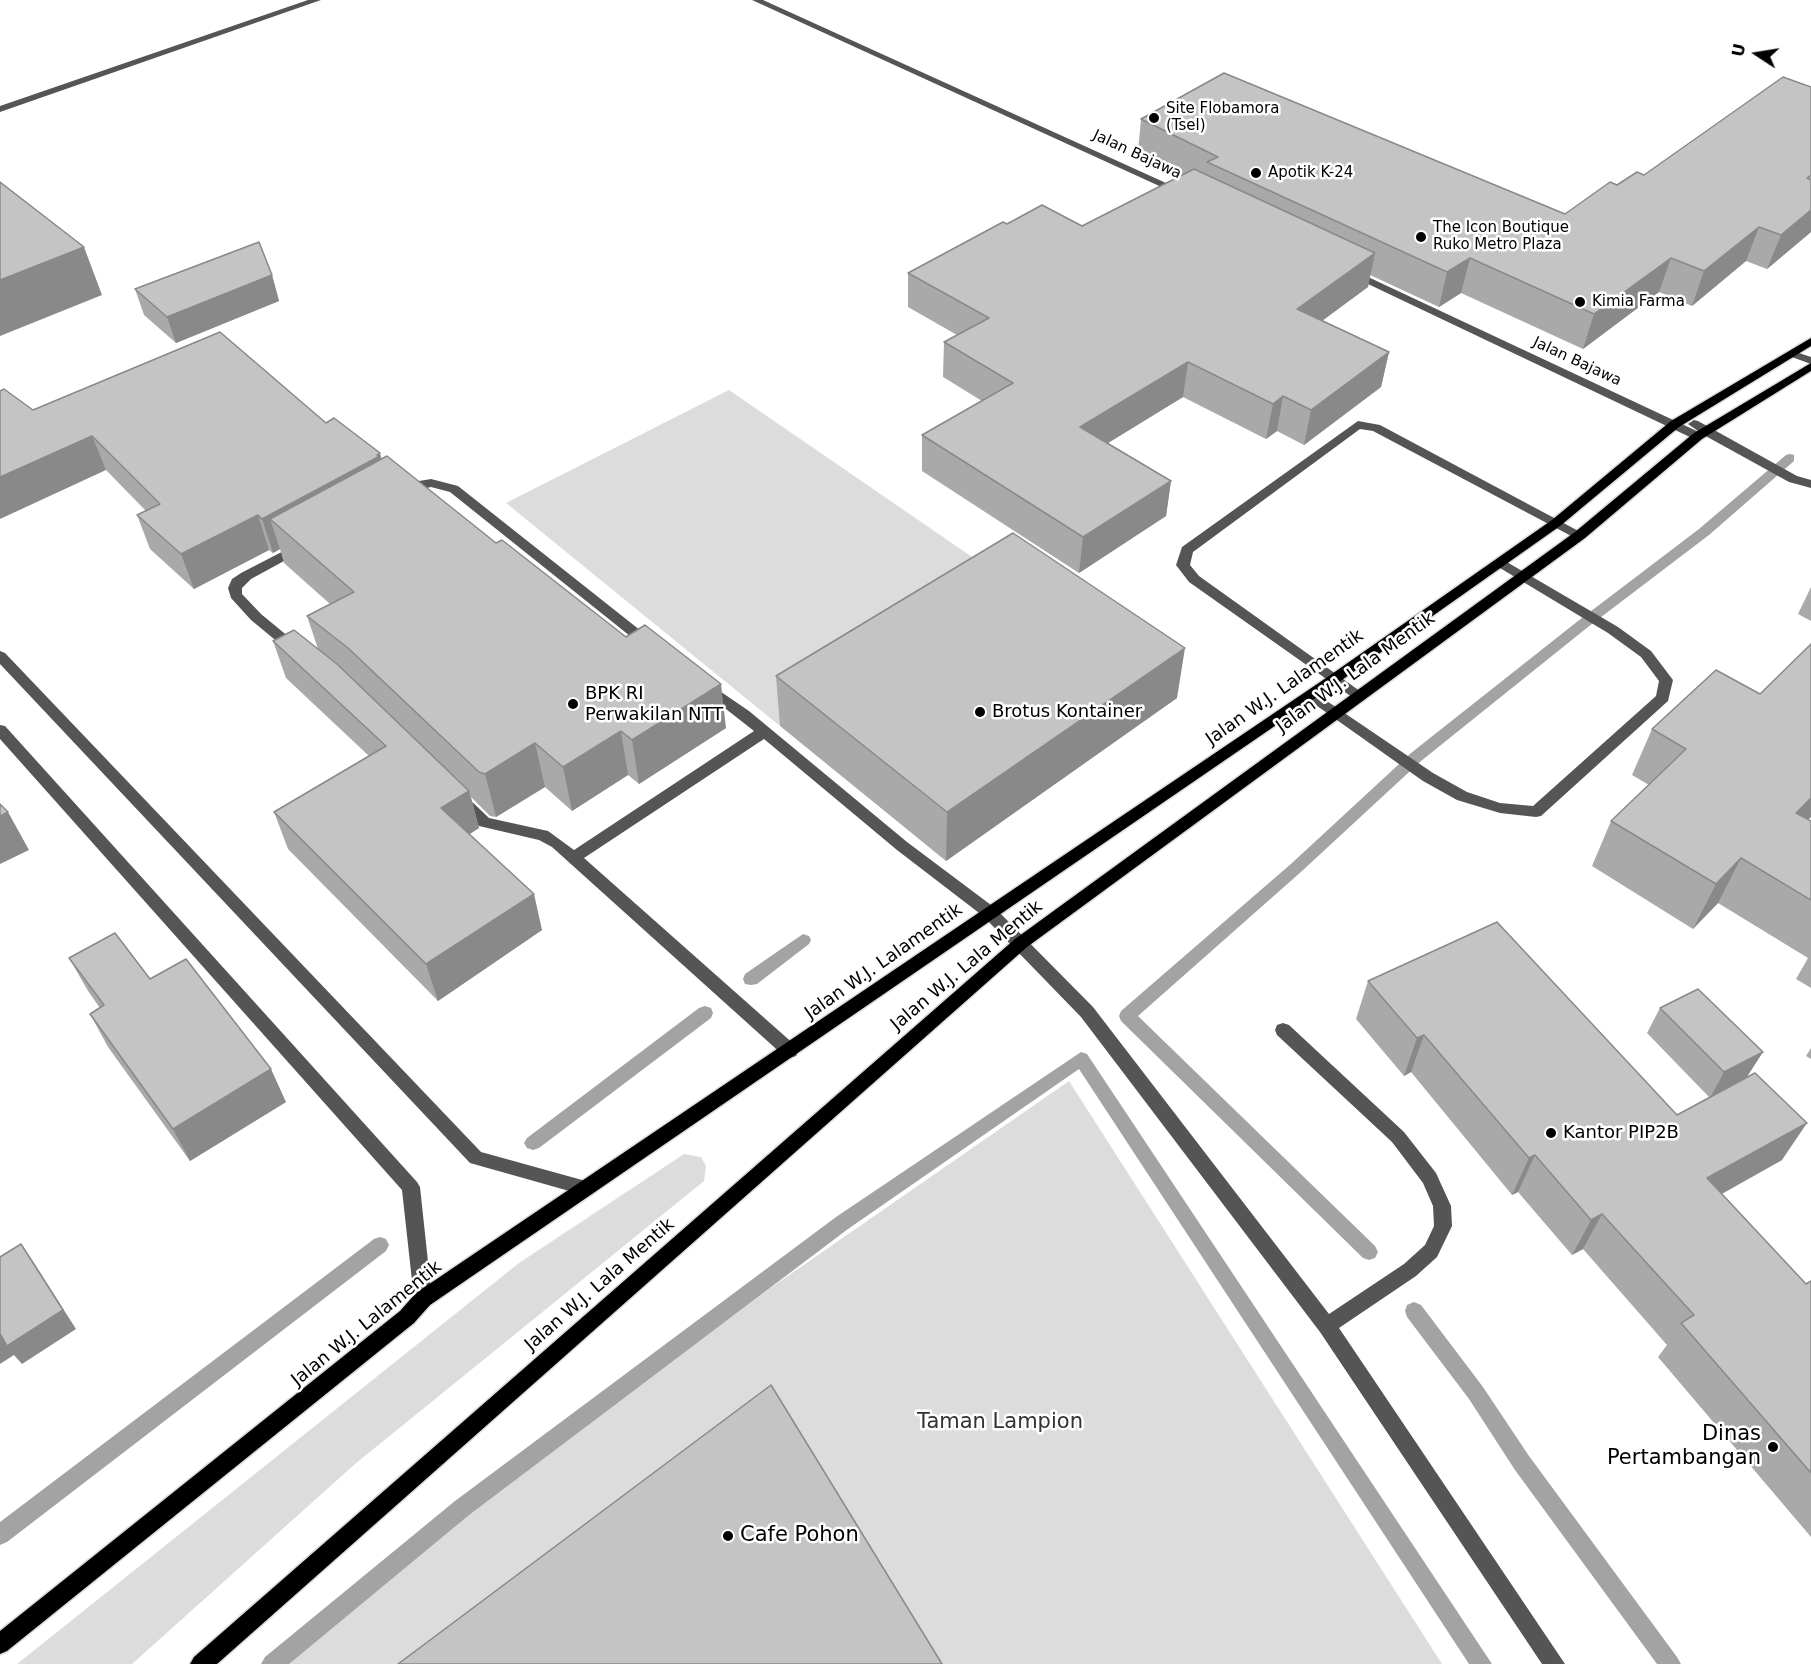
<!DOCTYPE html>
<html>
<head>
<meta charset="utf-8">
<style>
	body { margin:0 }
	#map { position:relative; width:1811px; height:1664px; overflow:hidden; background:#fff; font-family:"DejaVu Sans",sans-serif }
	canvas { display:block }
	.north { position:absolute; left:1727px; top:24px; width:60px; height:60px; -webkit-text-stroke:4px #fff; paint-order:stroke; rotate:282deg; font-size:16px; font-weight:700; line-height:24px; text-align:center; color:#000 }
	.north::after { content:''; display:block; margin:auto; width:21px; height:27px; background:#000; clip-path:polygon(50% 0,100% 100%,50% 72%,0 100%) }
</style>
</head>
<body>
<div id="map">
<canvas width="1811" height="1664"></canvas>
<div class="north">U</div>
</div>
<script>
const ctx = document.querySelector('canvas').getContext('2d');
ctx.lineJoin = 'round';
function fillPath(path, color) { ctx.fillStyle = color; ctx.fill(path, 'evenodd'); }
const toPath = rows => new Path2D(rows.map(r => 'M' + r).join(''));
function strokePath(path, color, width, dash) { ctx.strokeStyle = color; ctx.lineWidth = width; ctx.lineCap = dash ? 'butt' : 'round'; ctx.setLineDash(dash || []); ctx.stroke(path); }
function write(font, color, halo, rows, align = 'center') {
  ctx.font = font + ' "DejaVu Sans",sans-serif'; ctx.lineWidth = 5; ctx.setLineDash([]); ctx.textBaseline = 'middle'; ctx.strokeStyle = halo; ctx.fillStyle = color; for (const [text, x, y, turn = 0] of rows) {
    ctx.save(); ctx.translate(x, y); ctx.rotate((+turn || 0) * Math.PI / 180); ctx.textAlign = isNaN(turn) ? turn : align; if (halo) ctx.strokeText(text, 0, 0); ctx.fillText(text, 0, 0); ctx.restore();
  }
}
const green = toPath([
	[729,390,1010,583,780,726,506,503],
	[1069,1081,1442,1664,283,1664,423,1547,769,1289],
	[684,1154,701,1157,706,1166,704,1181,355,1464,132,1664,17,1664,519,1263]
]);
const stream = toPath([
	[1790,454,1794,455,1794,461,1709,535,1588,627,1421,761,1302,871,1138,1016,1375,1246,1378,1252,1375,1258,1369,1260,1363,1258,1121,1021,1119,1016,1121,1011,1292,863,1411,753,1578,621,1699,529,1786,455,1790,454],
	[803,934,809,936,811,940,809,944,757,984,751,985,745,984,743,979,745,974,803,934],
	[705,1006,711,1008,713,1013,711,1018,539,1148,533,1150,527,1148,524,1143,527,1138,699,1008,705,1006],
	[1081,1052,1087,1054,1492,1664,1469,1664,1079,1069,848,1229,469,1515,289,1664,261,1664,265,1657,455,1501,836,1217,1081,1052],
	[380,1237,386,1239,389,1245,386,1251,7,1542,0,1545,0,1522,374,1239,380,1237],
	[1414,1302,1421,1305,1483,1387,1529,1456,1677,1657,1681,1664,1657,1664,1515,1470,1469,1399,1407,1317,1405,1311,1407,1305,1414,1302]
]);
const minor = toPath([
	[308,0,321,0,0,112,0,106,308,0],
	[752,0,763,0,1188,193,1179,195,752,0],
	[1351,269,1701,433,1688,424,1694,420,1698,421,1797,476,1811,480,1811,488,1789,482,1702,434,1702,439,1694,439,1347,274,1347,270,1351,269],
	[1793,351,1811,357,1811,364,1789,356,1787,354,1793,351],
	[1358,421,1380,425,1586,535,1580,539,1575,538,1373,431,1360,429,1193,552,1190,565,1199,576,1364,694,1366,697,1364,700,1359,702,1189,582,1176,565,1182,547,1358,421],
	[431,479,458,486,655,642,657,645,655,648,645,648,450,492,431,487,403,494,397,490,407,483,431,479],
	[301,542,306,543,307,546,306,549,251,579,242,588,242,594,261,614,301,647,303,650,296,655,291,653,251,620,231,598,228,588,232,579,241,573,301,542],
	[1500,558,1618,627,1651,651,1673,680,1668,701,1541,816,1536,817,1500,813,1457,800,1423,781,1303,696,1310,691,1315,693,1433,773,1467,792,1500,803,1533,806,1656,696,1659,681,1641,657,1608,633,1495,565,1493,562,1500,558],
	[0,651,5,653,481,1152,593,1183,596,1188,593,1193,587,1196,470,1163,0,664,0,651],
	[708,683,749,711,907,842,995,908,1093,1007,1329,1314,1404,1264,1425,1245,1434,1226,1433,1206,1423,1183,1392,1142,1277,1035,1275,1030,1277,1025,1283,1023,1289,1025,1404,1132,1436,1173,1451,1206,1452,1226,1437,1257,1416,1276,1339,1328,1565,1664,1542,1664,1320,1332,1081,1017,983,916,897,850,764,739,584,858,796,1046,798,1051,796,1056,790,1058,784,1056,552,847,539,840,479,826,453,799,455,795,460,794,465,795,489,818,548,831,574,850,754,731,703,691,701,688,703,685,708,683],
	[0,725,5,726,417,1182,420,1187,432,1299,430,1305,423,1307,416,1305,414,1299,402,1190,0,739,0,725]
]);
const major = toPath([
	[1811,338,1811,346,1679,427,1560,526,1339,682,430,1305,414,1323,7,1651,0,1654,0,1631,400,1311,416,1293,1329,676,1552,520,1671,421,1811,338],
	[1811,363,1811,371,1702,439,1585,538,1027,947,217,1664,190,1664,194,1657,1015,939,1575,532,1694,433,1811,363]
]);
const wall = toPath([
	[1811,87,1811,232,1767,269,1746,261,1692,306,1659,292,1583,349,1461,293,1439,307,1370,275,1368,287,1322,320,1389,352,1381,387,1304,445,1277,431,1266,439,1183,397,1108,443,1171,481,1166,516,1079,573,922,471,922,435,982,401,943,377,944,342,957,335,908,307,908,273,1082,226,1182,175,1138,152,1141,119,1565,214,1617,185,1644,175],
	[272,275,279,301,176,343,144,315,135,289],
	[33,410,382,459,726,728,639,784,628,775,572,811,545,787,496,817,490,816,471,797,479,828,470,834,542,930,438,1001,288,849,274,812,369,756,286,678,273,641,318,649,307,616,330,604,284,563,280,549,273,553,269,550,194,589,150,549,137,515,146,511,106,470],
	[1811,587,1811,621,1798,614],
	[776,676,1177,698,946,861,780,726],
	[1760,694,1808,820,1811,821,1811,988,1796,979,1808,958,1718,903,1693,929,1592,866,1611,821,1649,785,1632,775,1652,729],
	[69,958,150,979,286,1102,190,1161,108,1047,90,1014,100,1008,88,991],
	[1368,981,1677,1115,1709,1097,1647,1033,1660,1008,1748,1077,1782,1160,1722,1194,1806,1284,1811,1281,1811,1537,1658,1357,1667,1345,1583,1249,1572,1255,1518,1192,1512,1195,1411,1072,1404,1076,1356,1019],
	[1811,1048,1811,1059,1806,1056]
]);
const shadedWall = toPath([
	[1811,210,1811,232,1767,269,1781,235],
	[1759,227,1746,261,1692,306,1704,271],
	[84,247,102,295,0,336,0,280],
	[1375,253,1368,287,1291,344,1297,309],
	[1470,258,1461,293,1439,307,1447,272],
	[1671,258,1659,292,1583,349,1594,314],
	[272,275,279,301,176,343,167,317],
	[1389,352,1381,387,1304,445,1311,410],
	[1188,362,1183,397,1077,462,1080,427],
	[1283,396,1277,431,1266,439,1273,404],
	[92,436,106,470,0,519,0,477],
	[380,453,389,488,270,519,280,549,273,553,262,519],
	[1171,481,1166,516,1079,573,1083,537],
	[258,515,269,550,194,589,181,554],
	[1185,648,1177,698,946,861,947,812],
	[721,684,726,728,639,784,632,740],
	[621,731,628,775,572,811,563,767],
	[535,743,545,787,496,817,485,774],
	[469,791,479,828,452,845,441,808],
	[1811,798,1811,817,1772,859,1796,813],
	[8,812,29,850,0,864,0,816],
	[1741,858,1718,903,1693,929,1716,884],
	[534,894,542,930,438,1001,426,964],
	[1424,1035,1411,1072,1404,1076,1417,1038],
	[1763,1052,1747,1077,1710,1098,1724,1072],
	[271,1069,286,1102,190,1161,173,1129],
	[1807,1123,1782,1160,1685,1214,1707,1178],
	[1535,1155,1518,1192,1512,1195,1529,1158],
	[1602,1214,1583,1249,1572,1255,1591,1220],
	[21,1244,34,1263,76,1329,22,1364,14,1355,0,1364,0,1336]
]);
const building = toPath([
	[1224,73,1565,214,1610,182,1617,185,1637,172,1644,175,1783,77,1811,87,1811,175,1807,178,1811,180,1811,210,1781,235,1759,227,1704,271,1671,258,1594,314,1470,258,1447,272,1207,162,1218,157,1141,119,1224,73],
	[1194,169,1375,253,1297,309,1389,352,1311,410,1283,396,1273,404,1188,362,1080,427,1171,481,1083,537,922,435,1013,383,944,342,989,318,908,273,1003,222,1007,224,1042,205,1082,226,1194,169],
	[0,182,84,247,0,280,0,182],
	[259,242,272,275,167,317,135,289,259,242],
	[220,332,326,423,334,418,380,453,377,455,378,457,262,519,258,515,181,554,137,515,160,504,92,436,0,477,0,391,4,389,33,410,220,332],
	[387,456,496,543,502,540,626,637,645,625,721,684,632,740,621,731,563,767,535,743,485,774,479,772,348,648,307,616,354,592,270,519,387,456],
	[1013,533,1185,648,947,812,776,676,1013,533],
	[294,630,337,664,469,791,441,808,534,894,426,964,274,812,386,746,273,641,294,630],
	[1811,644,1811,798,1796,813,1811,821,1811,900,1741,858,1716,884,1611,821,1686,749,1652,729,1716,670,1760,694,1811,644],
	[0,804,8,812,0,816,0,804],
	[1497,922,1677,1115,1755,1073,1807,1123,1707,1178,1806,1284,1811,1281,1811,1473,1681,1323,1694,1315,1602,1214,1591,1220,1535,1155,1529,1158,1424,1035,1417,1038,1368,981,1497,922],
	[115,933,150,979,186,959,271,1069,173,1129,90,1014,104,1005,69,958,115,933],
	[1698,989,1763,1052,1724,1072,1660,1008,1698,989],
	[21,1244,63,1310,7,1346,1,1335,0,1336,0,1257,21,1244],
	[771,1385,942,1664,398,1664,771,1385]
]);
const markers = [
	[1154,118,6,"#000"],
	[1256,173,6,"#000"],
	[1421,237,6,"#000"],
	[1580,302,6,"#000"],
	[573,704,6,"#000"],
	[980,712,6,"#000"],
	[1551,1133,6,"#000"],
	[1773,1447,6,"#000"],
	[728,1536,6,"#000"]
];
const farPoinames = [
	["Site Flobamora",1166,109],
	["(Tsel)",1166,126],
	["Apotik K-24",1268,173],
	["The Icon Boutique",1433,228],
	["Ruko Metro Plaza",1433,245],
	["Kimia Farma",1592,302]
];
const farStreetnames = [
	["Jalan Bajawa",1137,155,25],
	["Jalan Bajawa",1577,362,25]
];
const streetNames = [
	["Jalan W.J. Lala Mentik",1356,673,-36],
	["Jalan W.J. Lalamentik",1285,688,-35],
	["Jalan W.J. Lalamentik",884,962,-35],
	["Jalan W.J. Lala Mentik",967,966,-40],
	["Jalan W.J. Lala Mentik",600,1285,-41],
	["Jalan W.J. Lalamentik",367,1324,-39]
];
const poiNames = [
	["BPK RI",585,694],
	["Perwakilan NTT",585,715],
	["Brotus Kontainer",992,712],
	["Kantor PIP2B",1563,1133]
];
const nearParknames = [
	["Taman Lampion",1000,1423]
];
const nearPoinames = [
	["Dinas",1761,1435],
	["Pertambangan",1761,1459],
	["Cafe Pohon",740,1536,"left"]
];
fillPath(green, '#dcdcdc');
fillPath(stream, '#a3a3a3');
strokePath(major, '#dbdbdb', 3);
fillPath(minor, '#555');
fillPath(major, '#000');
fillPath(wall, '#a9a9a9');
fillPath(shadedWall, '#898989');
fillPath(building, '#c4c4c4');
strokePath(building, '#898989', 1.5);
for (const [x, y, r, color] of markers) { const dot = new Path2D(); dot.arc(x, y, r, 0, 2 * Math.PI); ctx.fillStyle = color; ctx.fill(dot); strokePath(dot, '#fff', 2); }
write('15px', '#000', '#fff', farPoinames, 'left');
write('15px', '#000', '#fff', farStreetnames);
write('18px', '#000', '#fff', streetNames);
write('18px', '#000', '#fff', poiNames, 'left');
write('21px', '#333', '#fff', nearParknames);
write('21px', '#000', '#fff', nearPoinames, 'right');
</script>
</body>
</html>
